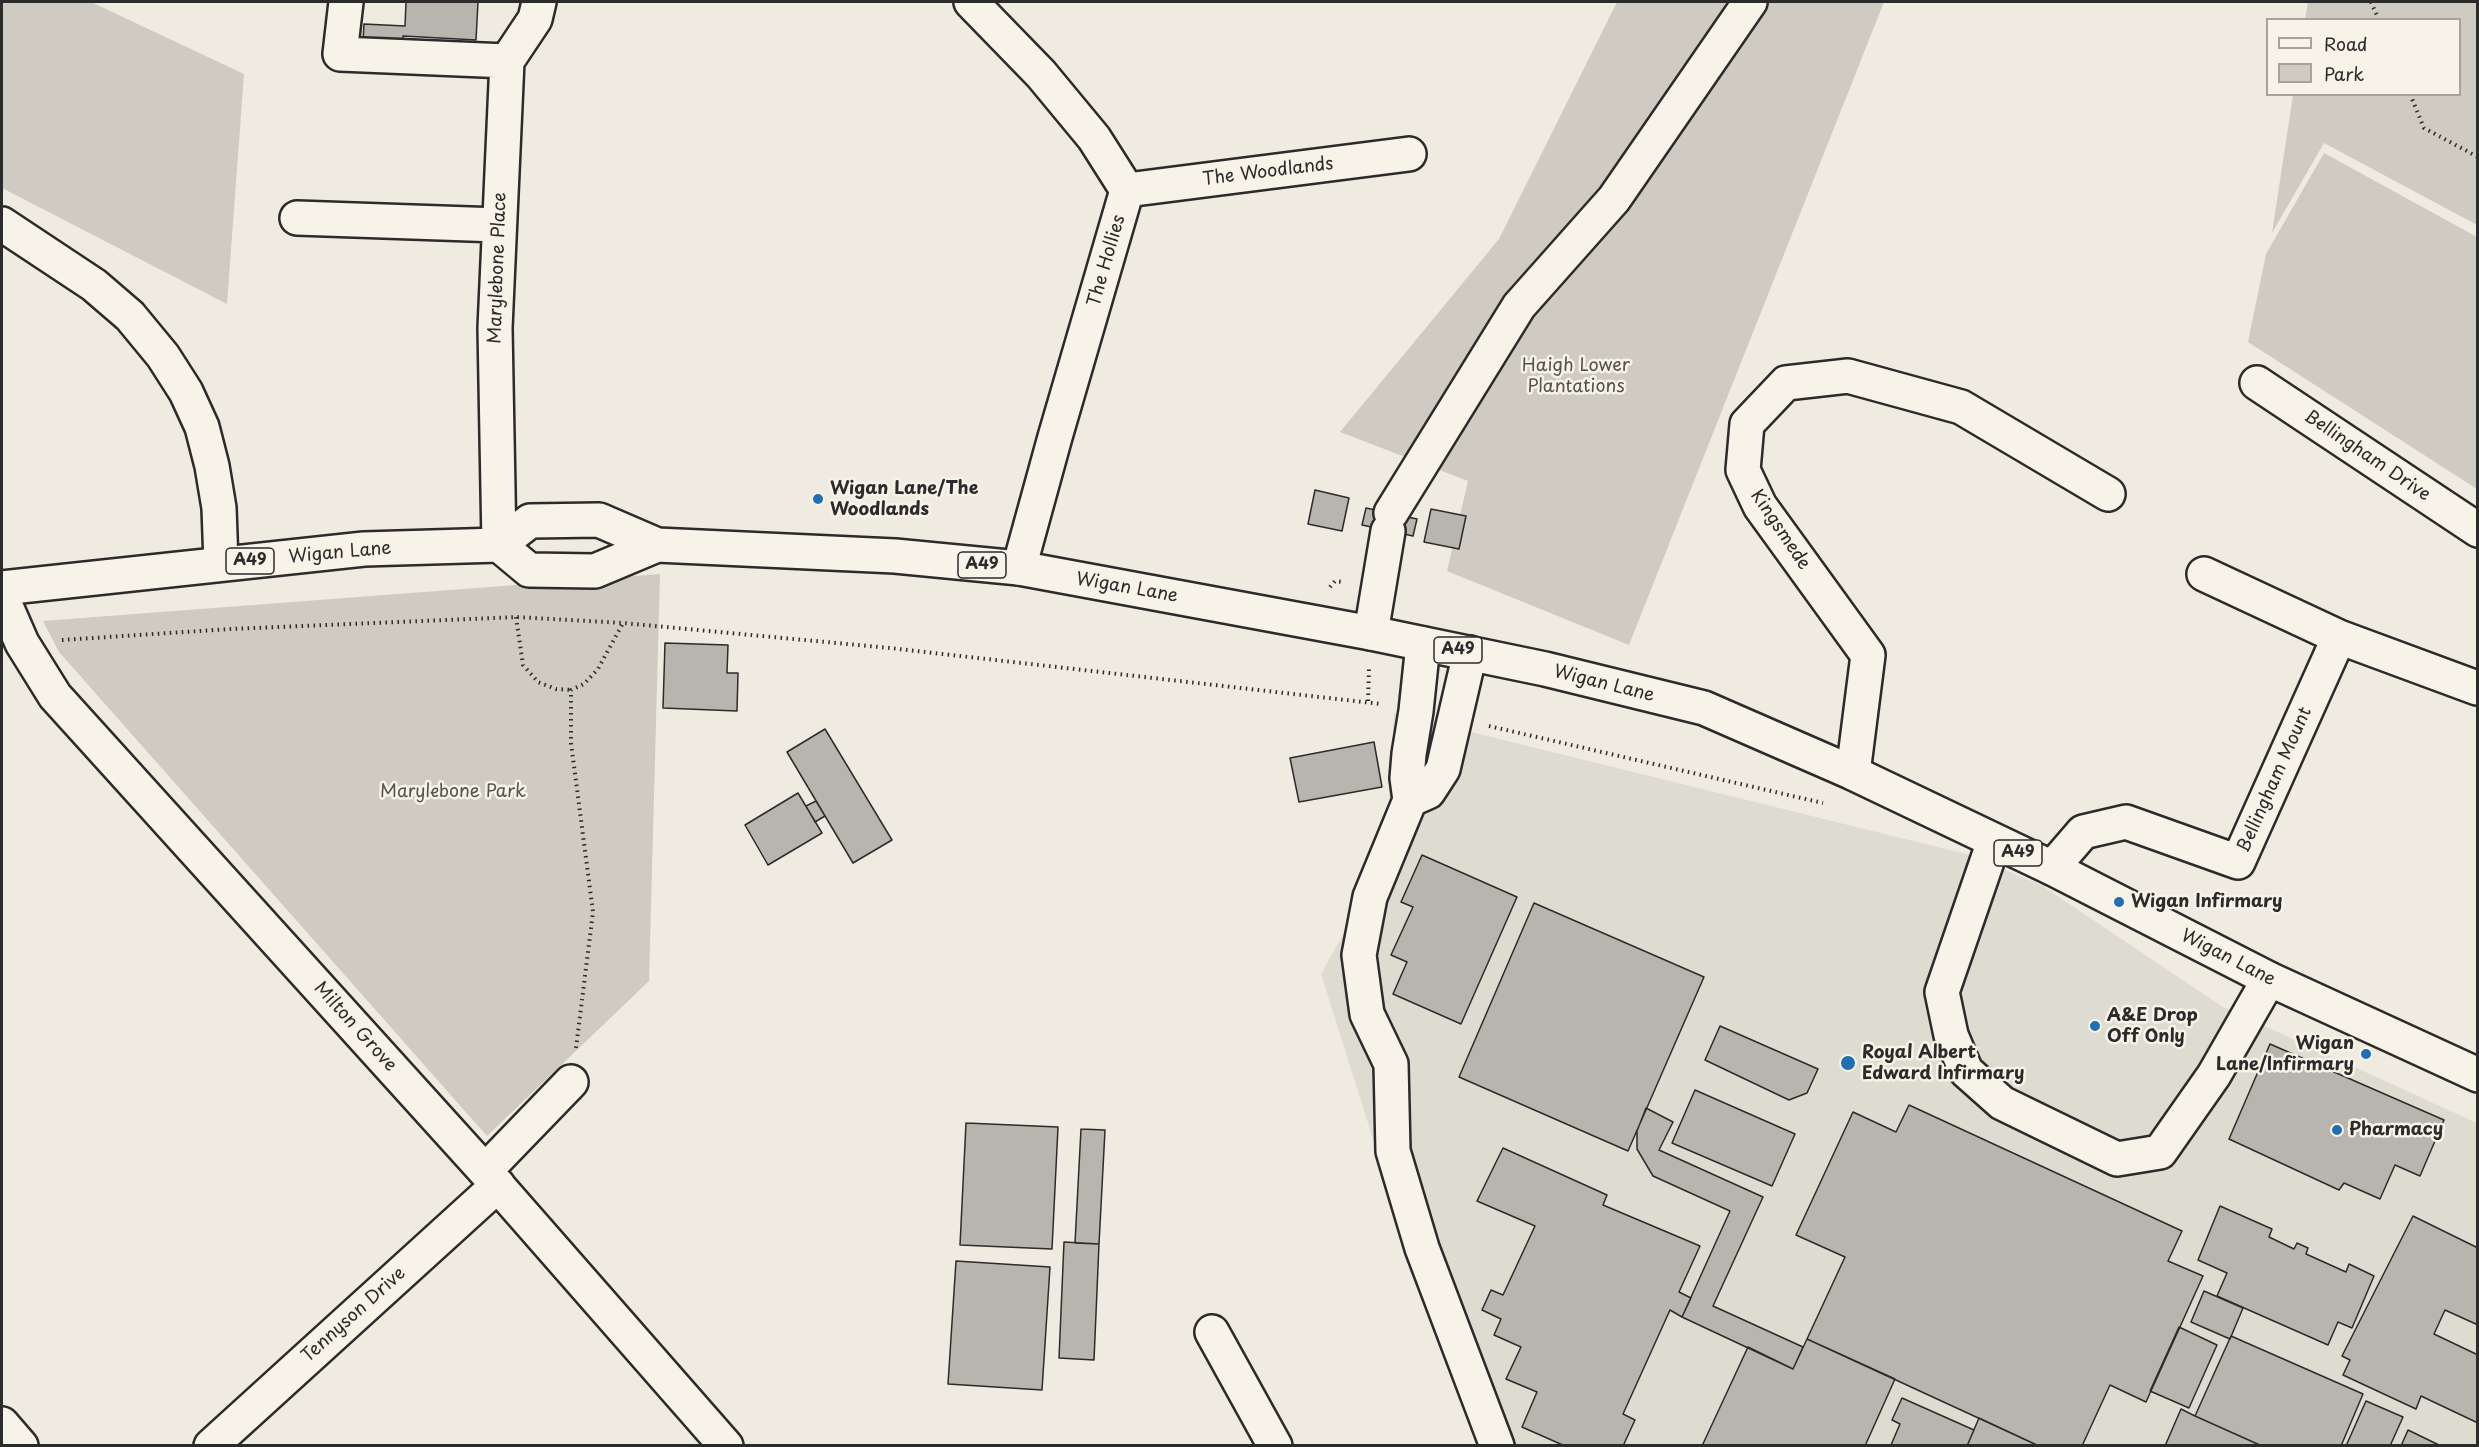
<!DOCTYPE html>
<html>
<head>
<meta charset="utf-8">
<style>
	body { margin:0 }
	#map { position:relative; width:2479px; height:1447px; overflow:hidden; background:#efebe0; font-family:"Playpen Sans",sans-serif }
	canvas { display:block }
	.frame { position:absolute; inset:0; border:3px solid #2b2b2b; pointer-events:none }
	.legend { position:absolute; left:2266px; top:18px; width:195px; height:78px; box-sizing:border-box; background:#f7f3e8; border:2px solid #a5a39c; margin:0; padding:8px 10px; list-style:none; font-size:18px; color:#2b2b2b }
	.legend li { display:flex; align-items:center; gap:12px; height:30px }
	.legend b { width:30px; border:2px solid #a5a39c }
</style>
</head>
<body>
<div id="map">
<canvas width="2479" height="1447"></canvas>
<div class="frame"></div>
<ul class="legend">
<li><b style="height:8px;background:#f7f3e8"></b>Road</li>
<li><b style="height:16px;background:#cfcbc2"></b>Park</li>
</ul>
</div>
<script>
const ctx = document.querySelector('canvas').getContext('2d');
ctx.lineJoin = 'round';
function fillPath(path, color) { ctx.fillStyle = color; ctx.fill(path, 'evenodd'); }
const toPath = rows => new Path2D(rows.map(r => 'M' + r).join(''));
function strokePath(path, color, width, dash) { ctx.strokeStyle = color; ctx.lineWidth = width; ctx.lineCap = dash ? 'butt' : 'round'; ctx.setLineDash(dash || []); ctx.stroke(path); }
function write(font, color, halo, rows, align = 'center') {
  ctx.font = font + ' "Playpen Sans",sans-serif'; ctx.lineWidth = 5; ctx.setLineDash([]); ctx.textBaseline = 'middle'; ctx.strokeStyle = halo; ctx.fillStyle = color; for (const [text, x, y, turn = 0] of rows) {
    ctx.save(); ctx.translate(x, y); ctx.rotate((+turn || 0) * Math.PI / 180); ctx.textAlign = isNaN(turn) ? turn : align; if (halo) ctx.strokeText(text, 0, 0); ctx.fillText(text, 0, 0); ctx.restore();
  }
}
const built = toPath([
	[1394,713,1966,854,2041,885,2223,1007,2477,1123,2477,1445,1486,1445,1422,1248,1374,1142,1321,974,1386,857]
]);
const green = toPath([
	[2,2,91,2,244,74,227,304,2,188],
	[1617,2,1884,2,1629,645,1447,571,1468,481,1340,432,1499,239],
	[2308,2,2477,2,2477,225,2324,143,2272,233,2293,95,2460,94,2460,20,2305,19],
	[2324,153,2477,237,2477,489,2248,342,2266,254],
	[660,574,649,981,487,1136,59,652,43,621]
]);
const building = toPath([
	[406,2,478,2,476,40,403,36,403,43,363,41,364,24,405,26,406,2],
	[1315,490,1349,498,1342,531,1308,524,1315,490],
	[1366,508,1417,519,1413,536,1362,525,1366,508],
	[1431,509,1466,516,1459,549,1424,542,1431,509],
	[665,643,728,645,727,673,738,673,737,711,663,708,665,643],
	[825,729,892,840,853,863,787,752,825,729],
	[1374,742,1382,787,1299,802,1290,758,1374,742],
	[798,793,822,833,768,865,745,825,798,793],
	[816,801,825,816,815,822,806,806,816,801],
	[1422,855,1517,897,1461,1024,1393,994,1407,962,1391,955,1413,907,1401,902,1422,855],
	[1534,903,1704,977,1628,1151,1459,1077,1534,903],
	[1720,1026,1818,1069,1807,1093,1789,1100,1705,1060,1720,1026],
	[2270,1044,2444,1120,2420,1176,2395,1165,2380,1199,2344,1183,2339,1190,2229,1139,2270,1044],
	[1695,1090,1795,1134,1772,1186,1672,1143,1695,1090],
	[1909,1105,2182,1231,2168,1261,2203,1276,2146,1402,2110,1385,2082,1446,2039,1446,1807,1339,1845,1257,1796,1235,1853,1112,1896,1132,1909,1105],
	[1646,1108,1673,1122,1659,1150,1763,1197,1713,1306,1803,1347,1793,1369,1682,1317,1730,1211,1653,1176,1637,1149,1637,1131,1646,1108],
	[966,1123,1058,1127,1052,1249,960,1245,966,1123],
	[1081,1129,1105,1130,1099,1244,1075,1243,1081,1129],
	[1503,1148,1607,1195,1603,1205,1700,1246,1679,1292,1691,1298,1682,1317,1670,1310,1623,1414,1635,1420,1623,1446,1565,1446,1522,1427,1537,1392,1506,1379,1521,1347,1494,1335,1501,1319,1482,1310,1491,1290,1503,1295,1535,1226,1477,1201,1503,1148],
	[2220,1206,2272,1229,2269,1237,2294,1249,2297,1243,2308,1248,2306,1254,2346,1272,2349,1264,2374,1276,2352,1328,2338,1322,2328,1345,2217,1296,2227,1273,2198,1260,2220,1206],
	[2413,1216,2478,1248,2478,1325,2445,1310,2434,1334,2478,1355,2478,1423,2421,1396,2416,1409,2343,1375,2350,1360,2342,1356,2413,1216],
	[1064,1242,1099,1244,1094,1360,1059,1358,1064,1242],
	[956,1261,1050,1267,1042,1390,948,1384,956,1261],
	[2204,1291,2243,1308,2230,1339,2191,1322,2204,1291],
	[2179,1327,2217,1345,2189,1408,2150,1391,2179,1327],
	[2231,1336,2363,1394,2341,1446,2262,1446,2195,1416,2231,1336],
	[1807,1339,1895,1379,1865,1446,1702,1446,1748,1347,1793,1369,1807,1339],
	[1902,1398,1974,1430,1967,1446,1891,1445,1900,1424,1892,1420,1902,1398],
	[2366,1401,2403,1417,2390,1446,2346,1446,2366,1401],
	[2181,1409,2195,1416,2262,1446,2165,1446,2181,1409],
	[1979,1418,2039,1446,1967,1446,1979,1418],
	[2408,1430,2441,1446,2401,1446,2408,1430]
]);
const path = toPath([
	[2371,2,2379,20],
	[2410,94,2424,128,2478,157],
	[1330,587,1335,581,1343,582],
	[516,617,523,665,538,682,556,689,571,690],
	[62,640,230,629,516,617,623,623,890,648,1381,704],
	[1368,701,1369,669],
	[1489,726,1823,803],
	[576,1048,593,912,571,743,571,690,584,684,598,669,623,623]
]);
const minor = toPath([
	[346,2,340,54,507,61],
	[971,2,1041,74,1094,138,1127,190,1055,437,1019,568],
	[1127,190,1409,154],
	[297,218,499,225],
	[2,224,94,285,130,316,163,356,186,392,202,427,212,466,219,508,221,563],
	[2257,383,2478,530],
	[1391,513,1519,306,1614,199,1750,2],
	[499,545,495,328,507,61,535,19,539,2],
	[2204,574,2339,637,2477,688],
	[2,597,22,643,55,696,485,1171,726,1446],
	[1371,633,1388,531],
	[1423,644,1416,711,1409,754,1407,778,1410,800,1370,897,1359,955,1367,1014,1391,1064,1393,1151,1422,1248,1497,1446],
	[1853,773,1868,655,1760,506,1743,470,1747,424,1786,383,1848,376,1961,407,2108,494],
	[1410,800,1428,792,1443,769,1470,653],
	[1994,841,1942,992,1951,1035,1966,1071,2002,1103,2117,1159,2160,1152,2214,1075,2269,979],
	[2052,868,2083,832,2126,822,2238,862,2339,637],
	[485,1171,571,1082],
	[1212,1332,1275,1446],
	[211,1446,498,1185]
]);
const major = toPath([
	[2,1424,21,1446]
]);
const highway = toPath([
	[499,545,529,570,595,571,657,545],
	[2,588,364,549,499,545,530,521,599,520,657,545,895,556,1019,568,1371,633,1545,669,1704,708,1853,773,2052,868,2269,979,2478,1075]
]);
const markers = [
	[818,499,6,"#1f6fb2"],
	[2119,902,6,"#1f6fb2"],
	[2095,1026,6,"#1f6fb2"],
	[2366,1054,6,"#1f6fb2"],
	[1848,1063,8,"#1f6fb2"],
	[2337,1130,6,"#1f6fb2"]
];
const shields = [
	[250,561,48],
	[982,565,48],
	[1458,650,48],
	[2018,853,48]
];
const shieldNames = [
	["A49",250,561],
	["A49",982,565],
	["A49",1458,650],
	["A49",2018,853]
];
const streetNames = [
	["The Woodlands",1268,172,-7],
	["The Hollies",1107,261,-74],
	["Marylebone Place",498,268,-88],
	["Bellingham Drive",2367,456,34],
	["Kingsmede",1780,530,56],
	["Wigan Lane",340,553,-5],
	["Wigan Lane",1127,588,10],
	["Wigan Lane",1604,684,14],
	["Bellingham Mount",2275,780,-66],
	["Wigan Lane",2228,958,27],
	["Milton Grove",355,1027,48],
	["Tennyson Drive",354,1315,-42]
];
const parkNames = [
	["Haigh Lower",1576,366],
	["Plantations",1576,387],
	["Marylebone Park",453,792]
];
const poiNames = [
	["Wigan Lane/The",830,489],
	["Woodlands",830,510],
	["Wigan Infirmary",2131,902],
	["A&E Drop",2107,1016],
	["Off Only",2107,1037],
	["Wigan",2354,1044,"right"],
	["Lane/Infirmary",2354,1065,"right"],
	["Royal Albert",1862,1053],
	["Edward Infirmary",1862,1074],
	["Pharmacy",2349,1130]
];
fillPath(built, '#dedbd1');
fillPath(green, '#cfcbc2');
fillPath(building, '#b8b5ae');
strokePath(building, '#2b2b2b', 1.5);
strokePath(minor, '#2b2b2b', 38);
strokePath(major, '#2b2b2b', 38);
strokePath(highway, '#2b2b2b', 38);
strokePath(path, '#2b2b2b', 4, [1.5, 4.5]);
strokePath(minor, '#f7f3e8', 33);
strokePath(major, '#f7f3e8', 33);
strokePath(highway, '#f7f3e8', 33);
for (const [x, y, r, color] of markers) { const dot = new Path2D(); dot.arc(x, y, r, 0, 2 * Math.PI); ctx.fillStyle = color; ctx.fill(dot); strokePath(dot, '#f7f3e8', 2); }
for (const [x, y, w] of shields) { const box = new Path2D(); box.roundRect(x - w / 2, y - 13, w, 26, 4.5); ctx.fillStyle = '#f7f3e8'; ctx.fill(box); strokePath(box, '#2b2b2b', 1.5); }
write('bold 16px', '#2b2b2b', null, shieldNames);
write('18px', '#2b2b2b', '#f7f3e8', streetNames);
write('18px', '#545351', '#f7f3e8', parkNames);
write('bold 18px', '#2b2b2b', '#f7f3e8', poiNames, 'left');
</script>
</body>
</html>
